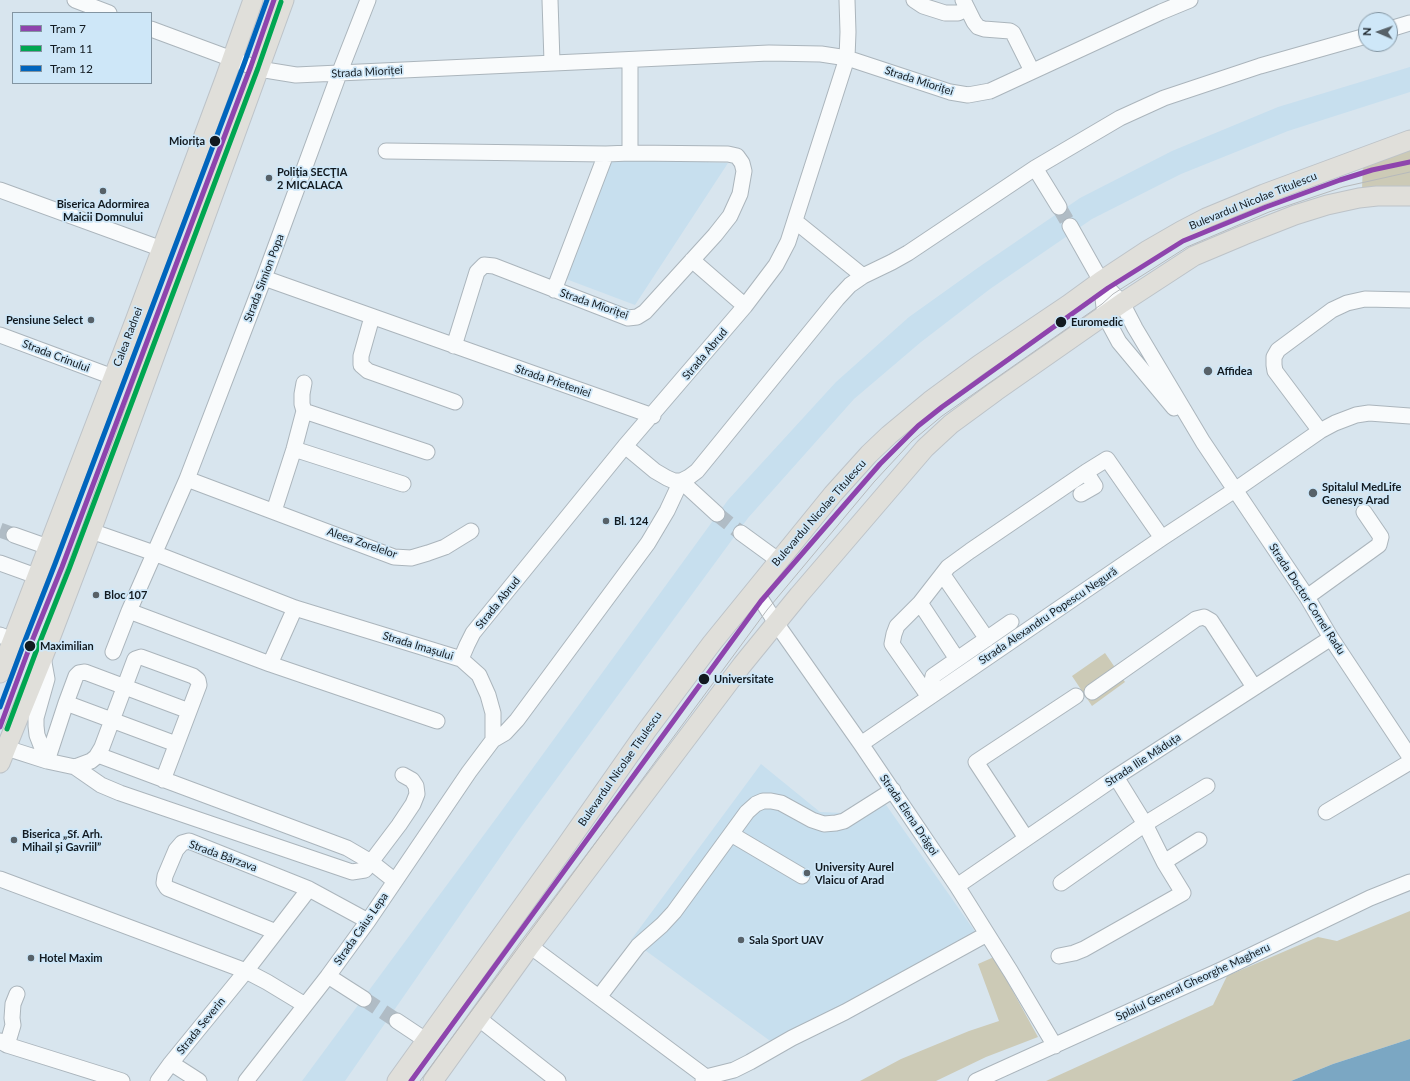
<!DOCTYPE html>
<html>
<head>
<meta charset="utf-8">
<style>
	body { margin:0 }
	#map { position:relative; width:1410px; height:1081px; overflow:hidden; background:#d8e5ee; font-family:Lato,sans-serif }
	canvas { display:block }
	.legend { position:absolute; left:12px; top:12px; width:140px; height:72px; box-sizing:border-box; background:#cee7f8; border:1px solid #8395a2; margin:0; padding:5px 7px; list-style:none; font-size:12px; color:#121a20 }
	.legend li { display:flex; align-items:center; gap:8px; height:20px }
	.legend b { width:20px; border:1px solid #8395a2 }
	.north { position:absolute; left:1358px; top:12px; width:40px; height:40px; box-sizing:border-box; background:#cee7f8; border:1px solid #8395a2; border-radius:50%; rotate:272deg; font-size:11px; font-weight:700; line-height:16px; text-align:center; color:#121a20 }
	.north::after { content:''; display:block; margin:auto; width:14px; height:18px; background:#576168; clip-path:polygon(50% 0,100% 100%,50% 72%,0 100%) }
</style>
</head>
<body>
<div id="map">
<canvas width="1410" height="1081"></canvas>
<ul class="legend">
<li><b style="height:5px;background:#8e44ad"></b>Tram 7</li>
<li><b style="height:5px;background:#00a651"></b>Tram 11</li>
<li><b style="height:5px;background:#0065bd"></b>Tram 12</li>
</ul>
<div class="north">N</div>
</div>
<script>
const ctx = document.querySelector('canvas').getContext('2d');
ctx.lineJoin = 'round';
function fillPath(path, color) { ctx.fillStyle = color; ctx.fill(path, 'evenodd'); }
const toPath = rows => new Path2D(rows.map(r => 'M' + r).join(''));
function strokePath(path, color, width, dash) { ctx.strokeStyle = color; ctx.lineWidth = width; ctx.lineCap = dash ? 'butt' : 'round'; ctx.setLineDash(dash || []); ctx.stroke(path); }
function write(font, color, halo, rows, align = 'center') {
  ctx.font = font + ' Lato,sans-serif'; ctx.lineWidth = 3.5; ctx.setLineDash([]); ctx.textBaseline = 'middle'; ctx.strokeStyle = halo; ctx.fillStyle = color; for (const [text, x, y, turn = 0] of rows) {
    ctx.save(); ctx.translate(x, y); ctx.rotate((+turn || 0) * Math.PI / 180); ctx.textAlign = isNaN(turn) ? turn : align; if (halo) ctx.strokeText(text, 0, 0); ctx.fillText(text, 0, 0); ctx.restore();
  }
}
const built = toPath([
	[1410,67,1410,92,1288,131,1181,174,1092,219,990,289,921,342,854,399,748,518,519,830,345,1081,302,1081,503,809,728,500,836,382,909,317,979,267,1080,198,1172,151,1278,107],
	[613,158,728,163,635,305,566,279],
	[761,764,820,812,843,813,877,792,976,933,773,1043,631,940]
]);
const green = toPath([
	[1410,148,1410,187,1362,189,1363,163],
	[1105,653,1125,682,1092,706,1072,676],
	[1410,911,1410,1039,1333,1064,1291,1081,1046,1081,1213,1005,1227,976,1318,937,1337,941],
	[994,957,1038,1037,986,1057,936,1081,860,1081,901,1059,969,1031,999,1021,978,964]
]);
const water = toPath([
	[1410,1039,1410,1081,1291,1081,1333,1064]
]);
const minorTunnel = toPath([
	[1059,207,1070,226],
	[717,514,741,533],
	[0,530,14,535],
	[364,999,397,1021]
]);
const minor = toPath([
	[75,0,109,13],
	[368,0,339,74,264,278,187,479,129,611,270,664,437,721],
	[550,0,552,62],
	[914,0,923,6,945,13,958,13,967,9],
	[963,0,974,22,978,27,984,29,1010,31,1013,33,1032,71],
	[151,29,259,69,296,75,769,53,821,54,847,58,950,92,968,95,990,91,1161,12,1190,0],
	[1390,29,1410,23],
	[630,60,630,153],
	[386,151,606,154,554,290],
	[1035,168,1059,207],
	[0,190,162,249],
	[1070,226,1101,281,1122,303,1135,328,1203,442,1307,597,1331,638,1410,757],
	[692,260,745,306],
	[863,276,892,262,908,253,1035,168,1120,118,1164,98,1260,66,1366,36],
	[264,278,653,416],
	[1101,281,1105,316,1119,342,1174,408],
	[372,317,361,356,361,365,368,371,455,402],
	[0,335,113,377],
	[454,346,477,272,484,265,494,266,628,318,637,317,645,312,715,235,730,216,740,194,744,171,742,163,737,156,728,154,630,153,606,154],
	[304,411,427,452],
	[1320,431,1275,371,1274,365,1274,357,1278,350,1332,310,1347,303,1365,299,1410,300],
	[625,446,655,471,667,478,674,481,681,481,689,477,697,471,837,299,850,285,863,276,795,221],
	[294,449,403,484],
	[187,479,394,557,411,558,428,553,445,547,471,531],
	[681,481,717,514],
	[1081,494,1095,486,1086,472,1107,459,1162,538],
	[274,511,294,449,304,411,302,404,302,394,304,383],
	[91,531,154,553,295,608,461,659,479,675,488,695,493,713,493,740,469,772,368,921,328,976,246,1081],
	[741,533,778,560],
	[14,535,48,547],
	[0,563,36,576],
	[943,575,987,639],
	[755,590,776,623,861,744,957,886,1011,972,1055,1046],
	[1307,597,1379,545,1381,537,1379,534,1364,512],
	[920,603,957,659],
	[0,635,12,640],
	[113,652,129,611],
	[43,657,47,679,36,718,36,726,37,735,47,761],
	[461,659,467,645,473,633,625,446,745,306,776,265,788,242,847,58,848,32,847,0],
	[270,664,295,608],
	[1092,692,1196,619,1204,617,1211,621,1254,687],
	[929,697,892,644,894,634,897,626,920,603,948,567,970,551,1086,472],
	[929,697,933,676,1011,622],
	[66,703,176,744],
	[493,740,505,733,517,720,648,543,667,511,681,481],
	[861,744,1162,538,1235,490,1320,431,1335,423,1356,415,1369,413,1410,416],
	[0,746,47,761,75,767,101,785,120,793,352,872,365,870,399,825,413,804,417,794,416,786,412,780,403,775],
	[98,755,347,848,371,862,395,881],
	[47,761,66,703,76,676,79,673,85,672,189,711],
	[75,767,91,761,96,757,102,747,135,659,141,657,193,676,198,680,199,685,163,780],
	[1326,812,1410,762],
	[731,834,802,876],
	[1026,838,976,762,1076,696],
	[1164,862,1199,840],
	[0,879,246,971,267,982,305,1005],
	[1061,883,1145,824,1207,786],
	[957,886,1116,777,1331,638],
	[276,932,309,889,368,921],
	[530,946,706,1077],
	[1059,956,1074,953,1084,949,1183,893,1164,862,1145,824,1116,777],
	[328,976,364,999],
	[599,997,638,946,662,925,674,912,747,812,756,804,763,801,771,801,781,803,812,820,824,824,836,823,844,821,893,790],
	[478,1018,558,1081],
	[397,1021,427,1041],
	[0,1041,7,1045,122,1081],
	[7,1045,13,1025,12,1018,13,1004,17,994],
	[171,1063,199,1081],
	[158,1081,171,1063,246,971,276,932,167,888,164,883,165,876,176,850,182,843,189,841,309,889],
	[703,1081,706,1077,734,1070,750,1062,792,1038,845,1012,987,934],
	[976,1081,1223,969,1370,898,1410,882]
]);
const major = toPath([
	[0,673,135,321,225,79,253,0],
	[0,763,43,657,91,531,284,0],
	[397,1081,565,847,647,730,712,643,833,494,869,454,889,435,930,401,979,365,1068,305,1101,281,1148,250,1181,231,1206,218,1264,194,1410,140],
	[433,1081,530,946,742,665,799,595,925,448,951,424,996,391,1122,303,1194,256,1244,235,1295,215,1327,205,1359,198,1377,196,1410,196]
]);
const tram = toPath([
	[420,1081,767,610,874,482,912,441,942,416,1102,304,1113,294,1187,247,1269,212,1343,187,1410,172]
]);
const tram1 = toPath([
	[0,727,30,646,62,567,251,66,274,0],
	[411,1081,761,601,880,464,918,426,942,407,1108,288,1183,241,1266,207,1340,180,1372,170,1410,162]
]);
const tram2 = toPath([
	[7,729,37,649,69,569,258,68,281,2]
]);
const tram3 = toPath([
	[0,707,24,643,55,564,244,64,267,0]
]);
const markers = [
	[215,141,6,"#121a20"],
	[269,178,4,"#576168"],
	[103,191,4,"#576168"],
	[91,320,4,"#576168"],
	[1061,322,6,"#121a20"],
	[1208,371,5,"#576168"],
	[1313,493,5,"#576168"],
	[606,521,4,"#576168"],
	[96,595,4,"#576168"],
	[30,646,6,"#121a20"],
	[704,679,6,"#121a20"],
	[14,840,4,"#576168"],
	[807,873,4,"#576168"],
	[741,940,4,"#576168"],
	[31,958,4,"#576168"]
];
const streetNames = [
	["Strada Mioriței",367,72,-3],
	["Strada Mioriței",919,81,18],
	["Bulevardul Nicolae Titulescu",1253,201,-22],
	["Strada Simion Popa",264,278,-69],
	["Strada Mioriței",594,304,19],
	["Calea Radnei",128,337,-69],
	["Strada Abrud",705,354,-50],
	["Strada Crinului",56,356,21],
	["Strada Prieteniei",553,381,19],
	["Bulevardul Nicolae Titulescu",819,513,-49],
	["Aleea Zorelelor",362,543,19],
	["Strada Doctor Cornel Radu",1307,599,57],
	["Strada Abrud",498,603,-51],
	["Strada Alexandru Popescu Negură",1048,616,-34],
	["Strada Imașului",418,646,17],
	["Strada Ilie Măduța",1143,760,-33],
	["Bulevardul Nicolae Titulescu",620,769,-55],
	["Strada Elena Drăgoi",909,815,56],
	["Strada Bârzava",223,856,20],
	["Strada Caius Lepa",361,929,-55],
	["Splaiul General Gheorghe Magheru",1193,982,-25],
	["Strada Severin",201,1026,-51]
];
const stopNames = [
	["Miorița",205,141,"right"],
	["Euromedic",1071,322],
	["Maximilian",40,646],
	["Universitate",714,679]
];
const poiNames = [
	["Poliția SECŢIA",277,172],
	["2 MICALACA",277,185],
	["Biserica Adormirea",103,204,"center"],
	["Maicii Domnului",103,217,"center"],
	["Pensiune Select",83,320,"right"],
	["Affidea",1217,371],
	["Spitalul MedLife",1322,487],
	["Genesys Arad",1322,500],
	["Bl. 124",614,521],
	["Bloc 107",104,595],
	["Biserica „Sf. Arh.",22,834],
	["Mihail și Gavriil”",22,847],
	["University Aurel",815,867],
	["Vlaicu of Arad",815,880],
	["Sala Sport UAV",749,940],
	["Hotel Maxim",39,958]
];
fillPath(built, '#c7dfee');
fillPath(green, '#cccab6');
fillPath(water, '#7ba7c3');
strokePath(minorTunnel, '#b0bcc5', 15, [15, 8]);
strokePath(minor, '#abb5bc', 17);
strokePath(major, '#bdc3c8', 21);
strokePath(minor, '#f9fbfc', 15);
strokePath(major, '#e0dfda', 19);
strokePath(tram, '#b6b9bb', 1);
strokePath(tram1, '#8e44ad', 5);
strokePath(tram2, '#00a651', 5);
strokePath(tram3, '#0065bd', 5);
for (const [x, y, r, color] of markers) { const dot = new Path2D(); dot.arc(x, y, r, 0, 2 * Math.PI); ctx.fillStyle = color; ctx.fill(dot); strokePath(dot, '#cee7f8', 1.5); }
write('11px', '#121a20', '#cee7f8', streetNames);
write('bold 11px', '#121a20', '#cee7f8', stopNames, 'left');
write('bold 11px', '#121a20', '#cee7f8', poiNames, 'left');
</script>
</body>
</html>
